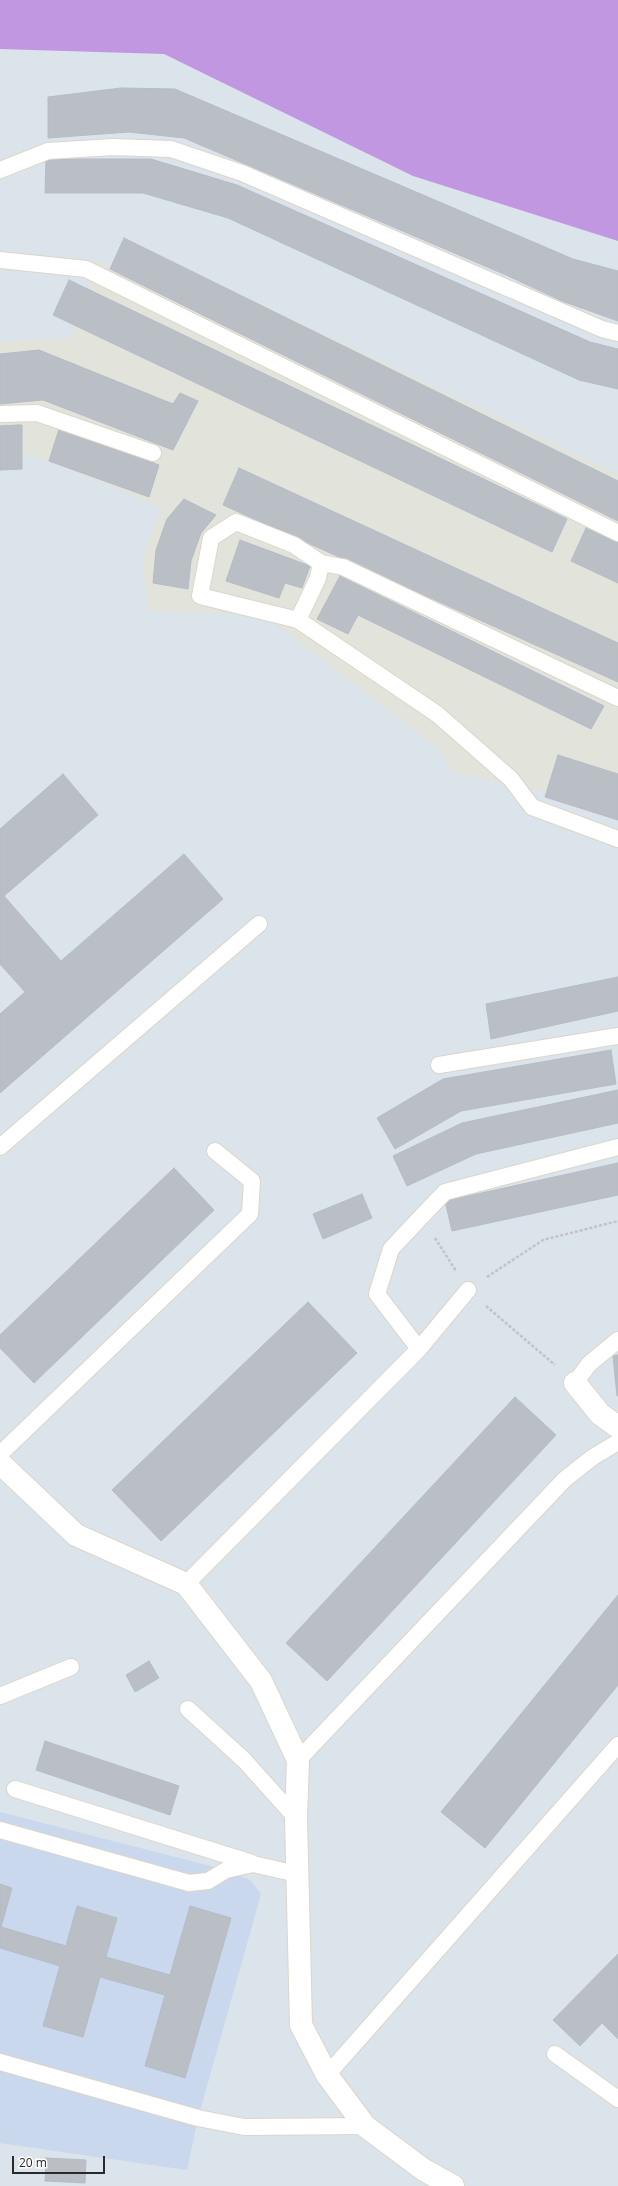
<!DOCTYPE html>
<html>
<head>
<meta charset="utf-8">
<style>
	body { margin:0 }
	#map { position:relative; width:618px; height:2186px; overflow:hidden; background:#dbe3eb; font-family:"Open Sans",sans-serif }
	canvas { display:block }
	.scale { position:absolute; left:12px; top:2156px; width:93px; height:18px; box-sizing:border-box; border:2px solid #292929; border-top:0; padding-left:5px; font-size:12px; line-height:14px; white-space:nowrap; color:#292929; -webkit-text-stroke:3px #fff; paint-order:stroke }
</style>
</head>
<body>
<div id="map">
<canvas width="618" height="2186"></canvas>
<div class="scale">20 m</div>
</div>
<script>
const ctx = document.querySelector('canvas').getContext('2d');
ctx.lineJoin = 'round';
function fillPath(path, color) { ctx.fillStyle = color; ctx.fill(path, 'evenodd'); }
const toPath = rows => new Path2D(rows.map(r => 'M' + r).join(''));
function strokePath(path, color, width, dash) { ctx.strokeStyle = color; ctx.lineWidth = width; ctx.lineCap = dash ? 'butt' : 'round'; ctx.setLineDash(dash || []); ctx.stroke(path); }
const industrial = toPath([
	[97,260,160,291,173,262,618,474,618,809,452,772,440,750,263,614,148,611,142,558,161,507,29,454,0,458,0,342,71,338]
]);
const education = toPath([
	[0,1812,226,1870,250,1880,261,1894,198,2118,187,2170,0,2143]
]);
const green = toPath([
	[0,0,618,0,618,241,413,176,164,54,0,49]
]);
const building = toPath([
	[121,88,175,89,573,259,618,271,618,321,562,301,506,275,184,138,129,132,48,138,48,97,121,88],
	[46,159,151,159,237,185,590,342,618,349,618,389,579,380,228,218,143,193,45,193,46,159],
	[124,238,618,481,618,521,110,269,124,238],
	[69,280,567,519,552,552,53,315,69,280],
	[39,350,173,404,180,393,198,401,173,450,43,400,0,404,0,354,39,350],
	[18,425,22,425,22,469,0,470,0,426,18,425],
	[59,429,159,465,149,497,49,461,59,429],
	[239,468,618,643,618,682,223,505,239,468],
	[184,499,216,515,201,533,191,561,188,589,153,583,156,550,167,519,184,499],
	[586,528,618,543,618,583,571,561,586,528],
	[240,540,310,566,302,588,285,583,279,598,226,581,240,540],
	[340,576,604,706,591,729,358,615,348,634,317,619,340,576],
	[558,755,618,774,618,820,545,797,558,755],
	[63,774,98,815,4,896,61,961,184,854,223,899,0,1093,0,1014,25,992,0,964,0,829,63,774],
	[618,977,618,1011,491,1039,486,1004,618,977],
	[611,1050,616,1084,461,1111,395,1149,377,1118,443,1079,611,1050],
	[618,1090,618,1123,476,1154,407,1186,393,1156,462,1123,618,1090],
	[618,1163,618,1195,452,1231,445,1201,618,1163],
	[174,1168,214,1210,34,1383,0,1348,0,1335,174,1168],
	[362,1194,372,1218,323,1239,313,1214,362,1194],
	[308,1302,357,1353,161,1541,112,1490,308,1302],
	[618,1355,618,1396,617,1396,613,1356,618,1355],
	[515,1397,556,1435,327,1681,286,1643,515,1397],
	[618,1595,618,1685,485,1848,441,1812,618,1595],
	[149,1661,159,1678,135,1692,126,1675,149,1661],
	[45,1741,179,1786,170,1815,36,1770,45,1741],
	[0,1884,12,1888,1,1927,66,1946,77,1906,117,1918,106,1957,170,1975,190,1906,231,1918,185,2078,145,2066,165,1995,100,1977,83,2037,43,2026,60,1966,0,1948,0,1884],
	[618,1954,618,2039,602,2023,580,2046,553,2020,618,1954],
	[46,2158,86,2160,85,2183,45,2181,46,2158]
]);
const path = toPath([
	[435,1238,456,1271],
	[487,1277,543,1240,618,1221],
	[486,1306,555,1365]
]);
const lane = toPath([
	[0,170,48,151,113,147,171,149,242,173,602,329,618,333],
	[0,260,86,269,618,533],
	[0,414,37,413,153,453],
	[321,563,318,578,298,620,200,596,211,538,236,522,294,545,321,563,343,567,618,698],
	[298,620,437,714,511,779,532,807,618,839],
	[439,1065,618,1036],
	[0,1147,259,924],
	[419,1349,377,1294,391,1249,421,1217,445,1192,618,1147],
	[575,1383,589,1364,618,1340],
	[0,1454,250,1214,252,1181,215,1151],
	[186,1584,419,1349,468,1290],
	[0,1696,71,1667],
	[188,1709,244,1760,296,1818],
	[298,1760,565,1479,593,1457,618,1442],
	[15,1789,252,1863],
	[0,1830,189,1883,208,1881,226,1870,253,1864,297,1874],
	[555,2054,618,2099],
	[0,2062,198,2118,244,2127,365,2126],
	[327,2075,618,1745]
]);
const street = toPath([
	[575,1383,600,1414,618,1427],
	[0,1463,76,1535,186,1584,261,1681,298,1760,296,1818,301,2025,327,2075,365,2126,424,2170,453,2186]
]);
fillPath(industrial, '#e2e3db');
fillPath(education, '#cad8ed');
fillPath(green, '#c297e2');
fillPath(building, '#babfc6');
strokePath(building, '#b4bcc6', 1);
strokePath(lane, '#dbd6c9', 18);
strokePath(street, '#dbd6c9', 24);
strokePath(path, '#c3c3c3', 2.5, [3, 2]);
strokePath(lane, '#fff', 16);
strokePath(street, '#fff', 22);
</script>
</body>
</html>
